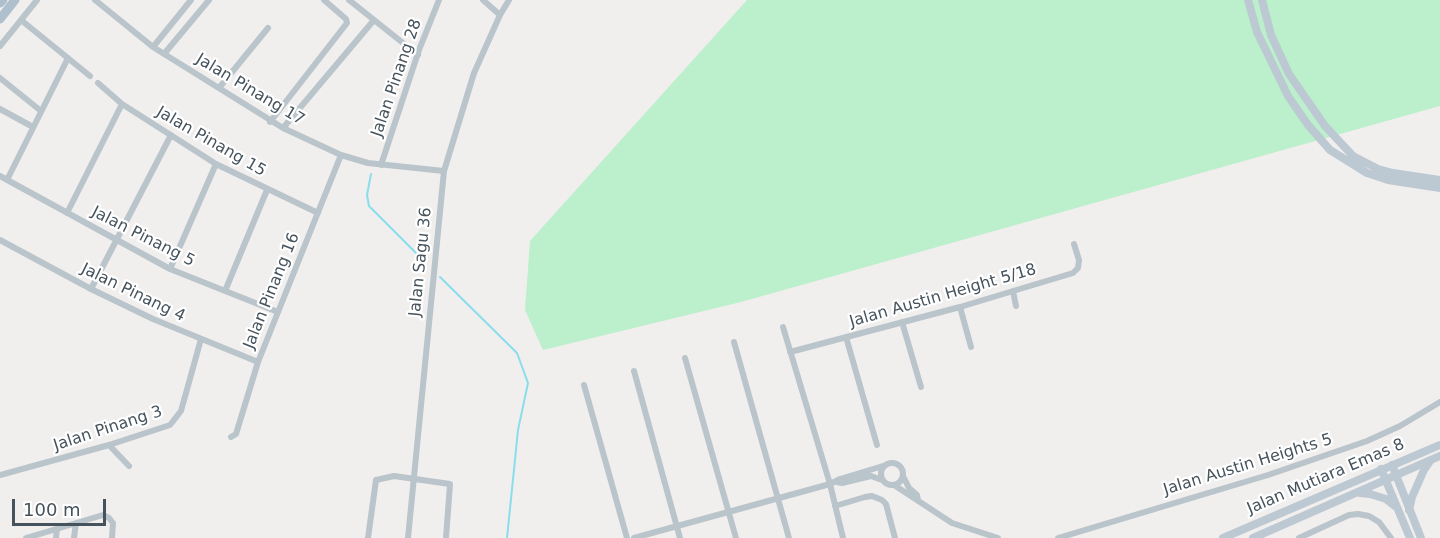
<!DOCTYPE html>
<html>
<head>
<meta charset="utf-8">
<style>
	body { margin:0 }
	#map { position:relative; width:1440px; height:538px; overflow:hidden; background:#f1eeee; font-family:"DejaVu Sans",sans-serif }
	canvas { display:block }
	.scale { position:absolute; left:12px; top:499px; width:94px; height:27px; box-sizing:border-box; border:3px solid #46535c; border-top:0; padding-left:8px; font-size:18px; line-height:21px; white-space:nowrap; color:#46535c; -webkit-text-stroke:4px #fff; paint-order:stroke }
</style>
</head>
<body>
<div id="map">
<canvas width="1440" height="538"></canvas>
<div class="scale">100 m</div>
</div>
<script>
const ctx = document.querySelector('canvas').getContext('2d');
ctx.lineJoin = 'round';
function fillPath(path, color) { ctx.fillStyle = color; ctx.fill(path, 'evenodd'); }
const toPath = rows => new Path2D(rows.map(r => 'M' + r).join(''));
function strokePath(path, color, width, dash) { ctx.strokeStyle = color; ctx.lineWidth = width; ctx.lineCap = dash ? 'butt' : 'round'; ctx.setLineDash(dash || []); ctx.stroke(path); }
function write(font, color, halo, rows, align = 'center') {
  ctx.font = font + ' "DejaVu Sans",sans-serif'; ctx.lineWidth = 4.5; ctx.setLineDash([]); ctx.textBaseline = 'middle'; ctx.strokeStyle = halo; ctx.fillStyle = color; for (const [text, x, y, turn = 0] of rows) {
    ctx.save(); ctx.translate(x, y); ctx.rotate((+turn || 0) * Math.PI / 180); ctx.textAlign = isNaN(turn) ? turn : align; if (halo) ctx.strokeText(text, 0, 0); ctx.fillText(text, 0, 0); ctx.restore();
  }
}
const green = toPath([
	[747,0,1440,0,1440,106,741,302,543,350,525,310,530,241]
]);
const stream = toPath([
	[371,174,367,195,369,206,424,261],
	[440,277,517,353,528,383,518,430,507,538]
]);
const street = toPath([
	[95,0,153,47,283,128,341,155,368,163,444,171],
	[349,0,418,55],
	[483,0,500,15],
	[21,20,90,76],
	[0,46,37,0],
	[153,47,191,0],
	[164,54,209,0],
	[0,78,41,111],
	[98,83,122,104,216,164,318,213],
	[219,88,268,28],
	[0,109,33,127],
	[270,122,347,23,346,19,324,0],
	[283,128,374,20],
	[381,165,419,50,439,0],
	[0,176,170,269,278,312],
	[7,180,68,58],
	[67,213,122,104],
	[0,240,91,289,153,319,258,362],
	[170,269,216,164],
	[91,289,171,135],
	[225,291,267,190],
	[1013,291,1016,306],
	[960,307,971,347],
	[902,322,921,387],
	[783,327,830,484,843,538],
	[846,337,877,445],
	[734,342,789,538],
	[790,352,960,307,1073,273,1078,268,1079,260,1074,244],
	[685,358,736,538],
	[634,371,680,538],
	[584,385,627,538],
	[231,437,236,434,258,362,341,155],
	[109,445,129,466],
	'881 474a11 11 0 1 1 22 0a11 11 0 1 1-22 0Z',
	[0,475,109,445,170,425,181,411,201,339],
	[903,476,909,488,917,495,918,500],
	[837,482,842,483,871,476,882,480],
	[894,485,952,523,998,538],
	[835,506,865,497,872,496,882,500,886,504,895,538],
	[26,538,103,515,109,518,113,523,112,538],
	[56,538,57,529],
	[74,538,76,523],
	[368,538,376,480,394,476,450,484,446,538],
	[408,538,444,171,474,73,500,15,509,0],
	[634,538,830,484,840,479,883,466],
	[1058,538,1268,475,1367,441,1400,426,1440,402],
	[1299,538,1349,515,1358,514,1369,516,1379,522,1391,538]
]);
const secondary = toPath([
	[1248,0,1257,32,1288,96,1308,125,1330,150,1367,173,1388,180,1440,188],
	[1262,0,1271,35,1289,74,1325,126,1353,156,1378,169,1393,173,1440,180],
	[1392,465,1421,538],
	[1381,469,1410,538],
	[1360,493,1370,494,1386,499,1395,506],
	[1409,510,1412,497,1424,470,1430,461],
	[1223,538,1440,445],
	[1253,538,1440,456]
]);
const primary = toPath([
	[0,3,3,0],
	[0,19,15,0]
]);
const streetNames = [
	["Jalan Pinang 28",397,78,-71],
	["Jalan Pinang 17",250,90,31],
	["Jalan Pinang 15",211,142,30],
	["Jalan Pinang 5",143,237,27],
	["Jalan Sagu 36",421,262,-84],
	["Jalan Pinang 16",272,291,-68],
	["Jalan Pinang 4",133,293,26],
	["Jalan Austin Height 5/18",943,296,-16],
	["Jalan Pinang 3",108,429,-18],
	["Jalan Austin Heights 5",1248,465,-17],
	["Jalan Mutiara Emas 8",1326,477,-23]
];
fillPath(green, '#bcefcc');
strokePath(stream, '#89deec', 2);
strokePath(street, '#b9c4cb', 6);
strokePath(secondary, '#bcc8d2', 8);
strokePath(primary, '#aec0cd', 9);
write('16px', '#46535c', '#fff', streetNames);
</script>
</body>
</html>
